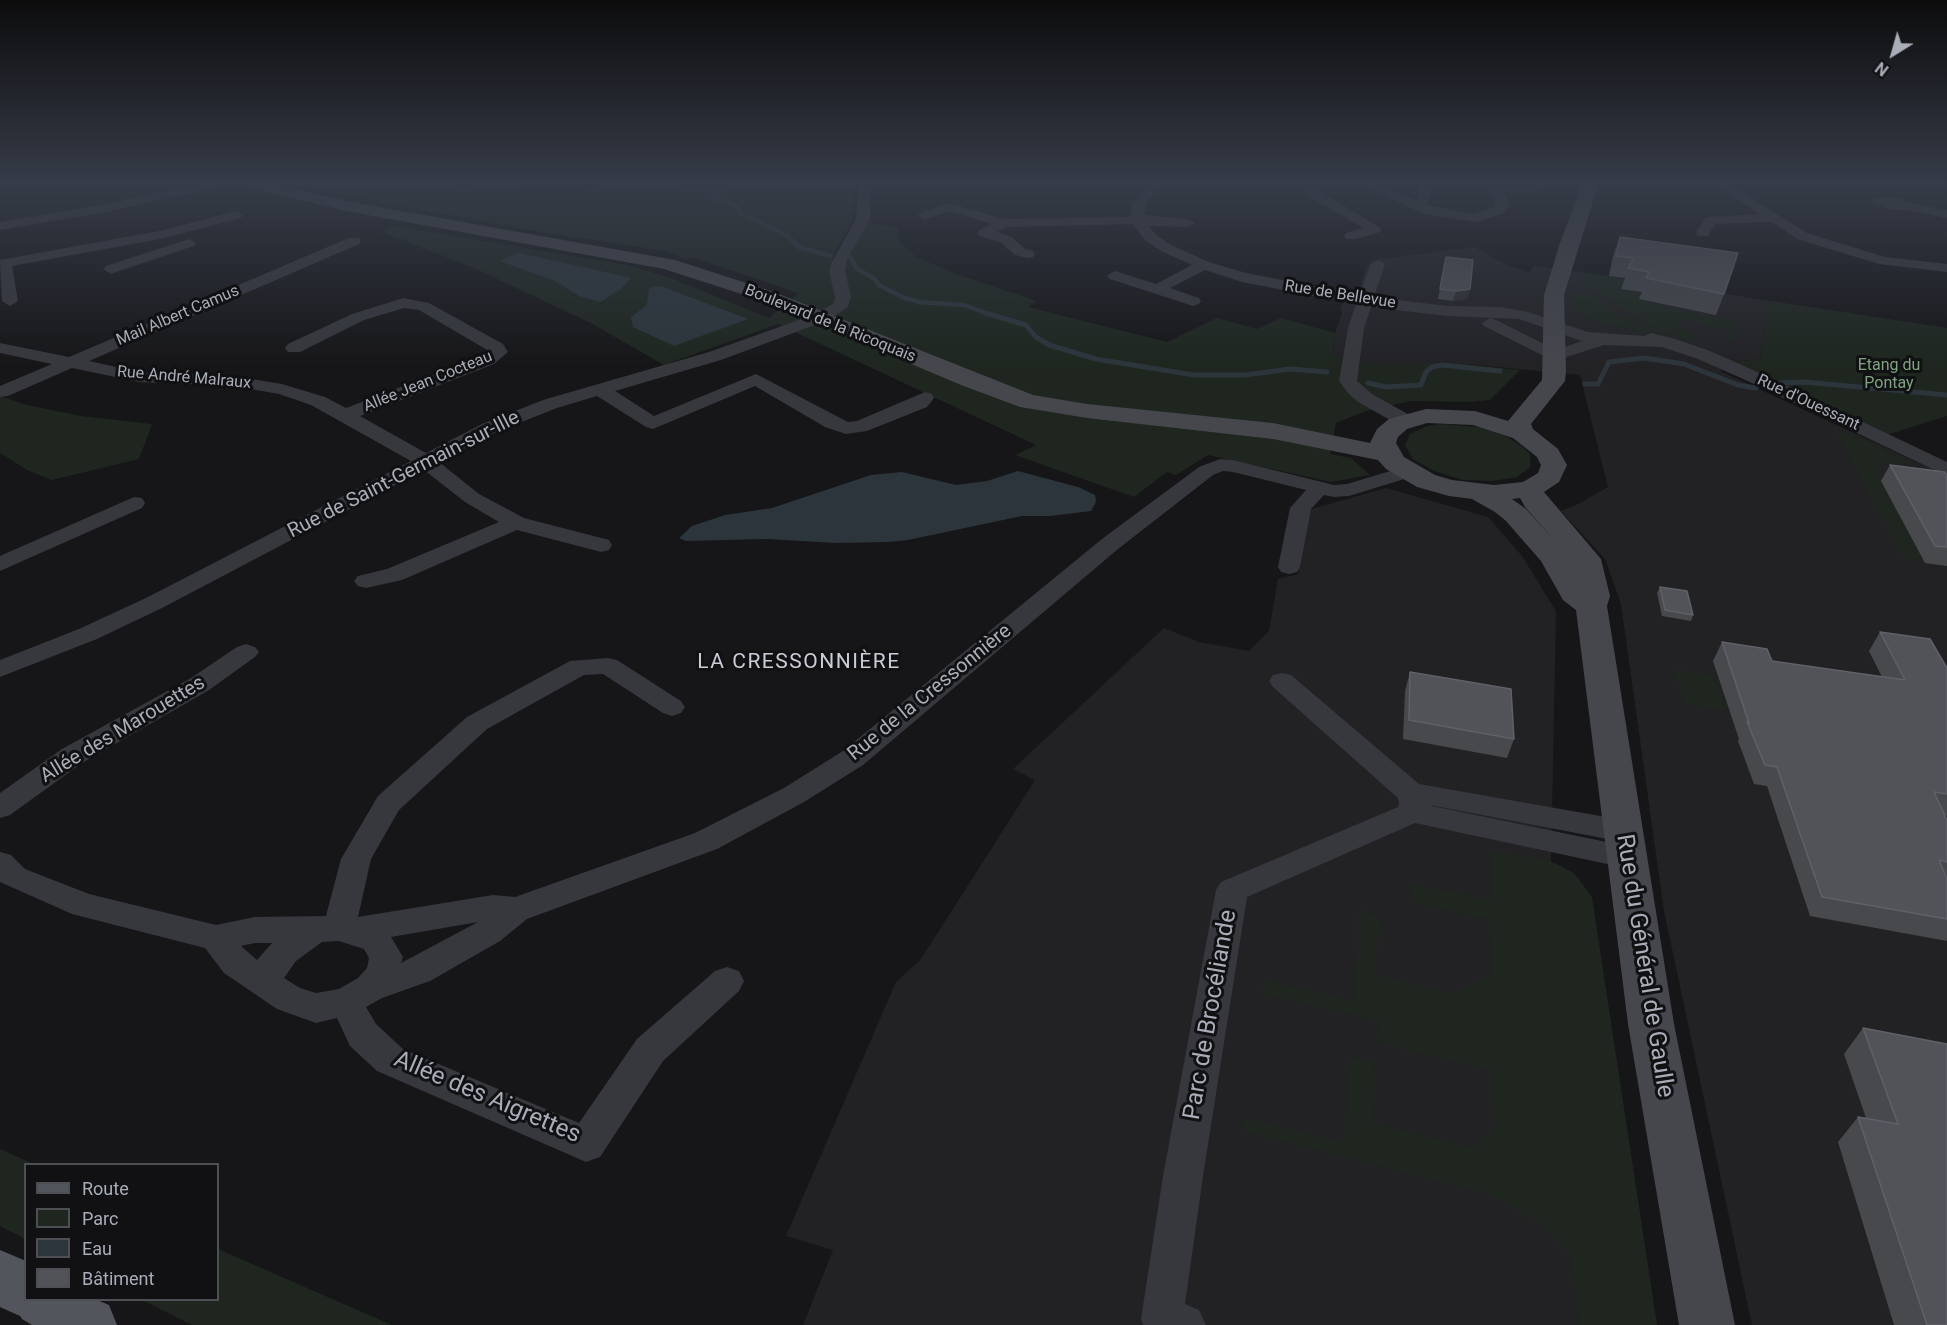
<!DOCTYPE html>
<html>
<head>
<meta charset="utf-8">
<style>
	body { margin:0 }
	#map { position:relative; width:1947px; height:1325px; overflow:hidden; background:#161618; font-family:Roboto,sans-serif }
	canvas { display:block }
	.legend { position:absolute; left:24px; top:1163px; width:195px; height:138px; box-sizing:border-box; background:#111113; border:2px solid #4d4f55; margin:0; padding:8px 10px; list-style:none; font-size:18px; color:#a8adb8 }
	.legend li { display:flex; align-items:center; gap:12px; height:30px }
	.legend b { width:30px; border:2px solid #4d4f55 }
	.north { position:absolute; left:1863px; top:24px; width:60px; height:60px; -webkit-text-stroke:4px #111113; paint-order:stroke; rotate:217deg; font-size:16px; font-weight:700; line-height:24px; text-align:center; color:#a8adb8 }
	.north::after { content:''; display:block; margin:auto; width:21px; height:27px; background:#a8adb8; clip-path:polygon(50% 0,100% 100%,50% 72%,0 100%) }
</style>
</head>
<body>
<div id="map">
<canvas width="1947" height="1325"></canvas>
<ul class="legend">
<li><b style="height:8px;background:#53555c"></b>Route</li>
<li><b style="height:16px;background:#1e261f"></b>Parc</li>
<li><b style="height:16px;background:#2c353c"></b>Eau</li>
<li><b style="height:16px;background:#525359"></b>Bâtiment</li>
</ul>
<div class="north">N</div>
</div>
<script>
const ctx = document.querySelector('canvas').getContext('2d');
ctx.lineJoin = 'round';
function fillPath(path, color) { ctx.fillStyle = color; ctx.fill(path, 'evenodd'); }
const toPath = rows => new Path2D(rows.map(r => 'M' + r).join(''));
function strokePath(path, color, width, dash) { ctx.strokeStyle = color; ctx.lineWidth = width; ctx.lineCap = dash ? 'butt' : 'round'; ctx.setLineDash(dash || []); ctx.stroke(path); }
function write(font, color, halo, rows, align = 'center') {
  ctx.font = font + ' Roboto,sans-serif'; ctx.lineWidth = 6; ctx.setLineDash([]); ctx.textBaseline = 'middle'; ctx.strokeStyle = halo; ctx.fillStyle = color; for (const [text, x, y, turn = 0] of rows) {
    ctx.save(); ctx.translate(x, y); ctx.rotate((+turn || 0) * Math.PI / 180); ctx.textAlign = isNaN(turn) ? turn : align; if (halo) ctx.strokeText(text, 0, 0); ctx.fillText(text, 0, 0); ctx.restore();
  }
}
const built = toPath([
	[1474,247,1509,266,1530,273,1533,265,1765,300,1765,328,1760,359,1733,362,1720,371,1947,476,1947,1325,1752,1325,1664,911,1621,604,1605,559,1561,511,1578,504,1608,487,1580,375,1465,364,1370,364,1333,355,1335,333,1342,313,1340,309,1347,293,1359,291,1367,265,1374,260],
	[1386,488,1488,517,1522,556,1556,611,1551,865,1579,1325,803,1325,833,1250,786,1236,896,982,921,959,1035,780,1013,769,1164,628,1199,642,1249,651,1269,631,1278,579,1298,574,1308,510]
]);
const green = toPath([
	[273,182,451,182,463,188,487,182,515,182,533,199,620,182,862,182,851,193,853,221,831,259,848,259,868,222,897,227,899,242,916,257,956,274,1037,301,1028,307,1167,342,1217,318,1257,329,1281,318,1335,333,1333,355,1370,364,1465,364,1520,370,1490,400,1469,402,1411,401,1366,411,1336,423,1330,454,1351,458,1370,475,1331,482,1208,455,1176,475,1167,472,1134,497,1015,455,1036,445,778,324,664,365,591,323,474,268,383,232,395,226,627,265,671,278,769,318,798,294,792,291,692,257,686,259,665,251,540,232],
	[1582,272,1715,292,1622,289,1642,292,1640,299,1657,305,1729,320,1740,325,1736,341,1726,341,1729,330,1709,327,1698,322,1683,320,1675,321,1675,324,1702,337,1691,339,1699,345,1653,327,1599,296,1585,285],
	[1571,293,1587,294,1610,309,1663,335,1613,326,1584,317,1574,309],
	[1765,300,1947,328,1947,416,1886,435,1733,362,1760,359,1765,328],
	[0,396,27,405,81,416,152,424,139,459,52,480,27,470,0,453],
	[1439,424,1480,427,1506,436,1524,448,1530,454,1530,467,1517,477,1493,481,1463,480,1434,471,1413,459,1405,445,1410,434,1427,426],
	[1834,427,1947,480,1947,483,1900,461,1873,465,1924,562,1904,559],
	[1672,669,1713,675,1726,711,1685,704],
	[1491,852,1544,859,1561,866,1574,873,1592,897,1657,1325,1579,1325,1571,1257,1544,1226,1490,1194,1243,1131,1245,1118,1344,1142,1350,1057,1375,1063,1374,1124,1471,1148,1495,1130,1493,1071,1405,1050,1377,1040,1378,1020,1260,994,1264,980,1355,1001,1359,908,1380,919,1375,974,1454,993,1492,974,1489,919,1414,903,1410,884,1492,900],
	[0,1149,34,1164,26,1164,25,1239,0,1226],
	[218,1249,392,1325,192,1325,142,1300,218,1300]
]);
const water = toPath([
	[518,253,588,268,631,278,621,289,600,302,579,296,555,281,500,261],
	[661,286,748,319,674,346,633,327,631,317,647,305,649,288],
	[1018,471,1078,487,1095,495,1096,502,1091,511,1050,516,1022,516,908,540,888,542,837,543,767,539,686,541,679,538,692,526,725,515,772,508,871,475,902,472,956,485,987,481]
]);
const streamFar1 = toPath([
	[641,182,677,188,722,189],
	[756,182,729,186,712,197,736,206,742,214,786,235,799,247,831,256],
	[850,257,857,269,875,279,879,285,902,297,919,302,964,305,989,314]
]);
const stream = toPath([
	[985,313,1026,325,1036,337,1049,345,1096,359,1194,375,1245,375,1290,369,1327,372],
	[1368,383,1386,387,1421,385,1426,372,1432,367,1442,365,1500,371],
	[1780,383,1804,382,1947,395],
	[1585,384,1598,384,1609,362,1644,358,1684,364,1738,385,1756,388]
]);
const street = toPath([
	[206,182,227,182,221,186,106,212,0,230,0,222,106,204,206,182],
	[866,182,879,182,870,192,870,219,847,260,845,270,851,298,847,308,828,320,721,360,615,391,654,416,756,374,848,422,857,421,925,392,932,394,934,398,927,407,867,431,846,434,825,427,755,386,653,429,646,427,597,396,557,408,496,432,439,462,479,494,524,518,609,540,612,545,609,550,601,552,517,530,402,580,366,588,358,586,354,581,358,576,387,569,499,522,465,502,424,470,164,607,97,639,0,677,0,660,79,629,148,597,411,461,311,405,279,394,233,386,139,382,72,368,8,396,0,397,0,386,52,364,0,353,0,343,69,357,349,238,359,238,361,241,359,244,89,361,139,372,233,376,282,384,325,397,346,408,482,356,489,351,419,310,404,308,364,320,300,352,288,352,285,348,288,344,352,314,397,300,403,298,429,303,503,344,508,352,494,364,360,416,426,453,482,424,543,400,709,352,816,314,834,303,835,298,829,270,833,260,856,219,858,191,866,182],
	[1151,182,1163,182,1146,204,1144,215,1188,219,1195,223,1188,227,1149,226,1155,234,1171,245,1209,262,1246,273,1359,295,1371,264,1378,260,1385,264,1374,297,1447,306,1501,307,1528,312,1588,332,1644,336,1651,333,1672,338,1710,351,1762,374,1947,462,1947,476,1750,382,1698,359,1662,347,1604,345,1554,361,1484,326,1482,323,1490,318,1496,320,1556,350,1582,341,1519,319,1447,316,1371,307,1364,328,1357,381,1372,394,1413,417,1416,421,1413,425,1406,427,1399,425,1358,402,1348,393,1339,381,1348,328,1356,304,1242,282,1205,270,1170,288,1199,298,1201,301,1199,304,1193,306,1110,279,1107,276,1115,271,1156,284,1192,265,1161,251,1145,240,1133,224,1007,227,997,232,1012,237,1025,249,1033,251,1035,254,1033,257,1028,258,1015,255,1002,243,979,236,977,233,979,230,992,224,949,211,925,220,918,216,920,213,948,203,1005,219,1127,217,1131,216,1132,204,1151,182],
	[1301,182,1313,182,1320,191,1382,229,1380,232,1356,239,1346,239,1344,236,1346,233,1363,228,1310,197,1301,182],
	[1355,182,1371,182,1416,200,1423,182,1435,182,1427,205,1475,214,1494,207,1496,204,1494,197,1481,182,1494,182,1497,185,1549,182,1543,190,1538,191,1504,193,1510,204,1504,213,1476,222,1424,214,1355,182],
	[1713,182,1727,182,1807,233,1885,257,1947,264,1947,272,1879,264,1797,239,1772,222,1715,224,1708,236,1698,236,1696,233,1706,217,1760,214,1713,182],
	[1895,197,1910,203,1947,210,1947,218,1906,210,1889,210,1871,202,1878,198,1895,197],
	[236,211,243,215,241,218,160,239,12,266,18,301,10,306,2,301,0,260,159,231,236,211],
	[189,239,196,243,194,246,116,272,111,274,103,269,106,266,189,239],
	[1220,459,1233,460,1334,485,1347,484,1407,466,1414,468,1417,472,1414,476,1349,496,1334,497,1324,495,1311,509,1300,567,1297,572,1289,574,1281,572,1278,567,1290,508,1306,490,1233,472,1223,471,1213,475,1118,549,863,765,804,802,717,849,527,919,500,941,430,981,382,998,366,1007,376,1024,403,1049,579,1123,637,1039,715,971,727,967,739,971,744,981,739,991,663,1061,600,1157,586,1162,377,1071,350,1046,337,1018,316,1023,277,1009,224,973,205,948,72,914,0,882,0,852,11,855,25,869,89,894,216,925,255,917,326,916,341,859,378,796,467,717,570,661,608,658,617,660,681,701,685,707,681,713,672,716,663,713,603,674,584,675,487,729,399,810,371,859,358,917,493,895,515,897,695,833,784,788,843,751,1102,539,1199,467,1220,459],
	[478,922,401,963,403,957,391,937,478,922],
	[339,941,364,949,369,958,367,968,358,978,339,989,316,993,300,988,284,978,296,961,322,942,339,941],
	[255,943,272,943,257,960,241,946,255,943],
	[134,497,142,498,145,503,142,508,0,571,0,556,134,497],
	[246,644,255,647,259,652,255,657,209,690,82,763,10,815,0,818,0,793,62,749,191,678,237,647,246,644],
	[1282,673,1291,675,1419,784,1623,820,1634,823,1638,831,1634,839,1623,842,1430,805,1432,806,1626,846,1637,849,1641,857,1637,865,1626,868,1415,823,1247,897,1203,1176,1185,1304,1199,1310,1206,1325,1143,1325,1141,1319,1163,1176,1216,890,1221,882,1398,807,1399,803,1398,798,1273,687,1269,681,1273,675,1282,673]
]);
const secondary = toPath([
	[238,182,265,182,346,201,675,260,774,292,1033,395,1087,404,1273,423,1370,443,1377,429,1389,419,1426,409,1475,411,1508,421,1542,380,1544,295,1560,243,1583,182,1599,182,1564,295,1566,371,1565,381,1531,424,1533,429,1558,449,1567,465,1559,482,1544,492,1601,559,1610,596,1607,606,1674,1024,1735,1325,1679,1325,1628,1024,1576,610,1563,600,1541,561,1506,521,1495,512,1472,499,1449,496,1417,487,1386,469,1378,460,1273,439,1087,418,1020,407,961,385,760,300,664,269,346,211,240,185,238,182],
	[1427,423,1473,425,1513,438,1537,457,1541,465,1538,473,1523,482,1494,485,1452,480,1435,475,1404,457,1396,443,1398,437,1407,429,1427,423],
	[1520,498,1525,507,1556,542,1526,509,1512,499,1520,498]
]);
const primary = toPath([
	[0,1250,26,1261,26,1300,97,1300,109,1305,117,1325,32,1325,22,1319,20,1316,0,1307,0,1250]
]);
const wall = toPath([
	[1620,237,1724,294,1716,315,1639,299,1642,292,1621,289,1625,278,1609,276,1613,256],
	[1446,257,1470,289,1467,299,1453,301,1438,299],
	[1890,465,1947,475,1947,566,1925,563,1881,481],
	[1660,587,1693,615,1691,621,1662,616,1657,593],
	[1880,632,1947,668,1947,816,1945,815,1947,820,1947,941,1810,916,1767,786,1754,784,1738,741,1739,739,1713,661,1722,642,1772,661,1882,677,1869,651],
	[1410,672,1514,739,1507,758,1403,739,1405,691],
	[1863,1028,1947,1044,1947,1325,1894,1325,1838,1142,1858,1117,1866,1118,1844,1054]
]);
const shadedWall = toPath([
	[1470,289,1467,299,1453,301,1456,291]
]);
const building = toPath([
	[1620,237,1738,253,1724,294,1646,278,1649,272,1628,268,1634,258,1616,256,1620,237],
	[1446,257,1473,260,1470,289,1456,291,1440,289,1446,257],
	[1890,465,1945,472,1947,475,1947,547,1935,546,1890,465],
	[1660,587,1687,591,1693,615,1665,610,1660,587],
	[1880,632,1930,639,1947,668,1947,794,1934,792,1947,820,1947,862,1939,860,1947,879,1947,919,1822,897,1777,767,1765,765,1747,722,1749,723,1722,642,1767,649,1772,661,1905,680,1880,632],
	[1410,672,1511,689,1514,739,1409,720,1410,672],
	[1863,1028,1947,1044,1947,1325,1927,1325,1858,1117,1898,1124,1863,1028]
]);
const farStreetnames = [
	["Rue de Bellevue",1340,295,9],
	["Mail Albert Camus",178,316,-23],
	["Boulevard de la Ricoquais",830,324,22],
	["Rue André Malraux",184,378,5],
	["Allée Jean Cocteau",428,382,-22],
	["Rue d'Ouessant",1808,403,25]
];
const farParknames = [
	["Etang du",1889,366],
	["Pontay",1889,384]
];
const streetNames = [
	["Rue de Saint-Germain-sur-Ille",404,475,-27],
	["Rue de la Cressonnière",930,693,-39],
	["Allée des Marouettes",123,730,-31]
];
const neighbourhoodNames = [
	["LA CRESSONNIÈRE",799,663]
];
const nearStreetnames = [
	["Rue du Général de Gaulle",1644,966,81],
	["Parc de Brocéliande",1211,1015,-80],
	["Allée des Aigrettes",487,1098,23]
];
fillPath(built, '#222225');
fillPath(green, '#1e261f');
fillPath(water, '#2c353c');
strokePath(streamFar1, '#2c353c', 4.5);
strokePath(stream, '#2c353c', 5);
fillPath(street, '#37383d');
fillPath(secondary, '#45474d');
fillPath(primary, '#53555c');
fillPath(wall, '#47494d');
fillPath(shadedWall, '#2f3033');
fillPath(building, '#525359');
strokePath(building, '#5f6168', 1.5);
const sky = ctx.createLinearGradient(0, 0, 0, 367);
sky.addColorStop(0, '#0c0c0d');
sky.addColorStop(0.5, '#363c48');
sky.addColorStop(1, '#363c4800');
ctx.fillStyle = sky;
ctx.fillRect(0, 0, 1947, 367);
write('16px', '#a8adb8', '#111113', farStreetnames);
write('16px', '#7fa381', '#111113', farParknames);
write('20px', '#a8adb8', '#111113', streetNames);
ctx.letterSpacing = '1.5px';
write('21px', '#c9ccd4', '#111113', neighbourhoodNames);
ctx.letterSpacing = '0px';
write('24px', '#a8adb8', '#111113', nearStreetnames);
</script>
</body>
</html>
